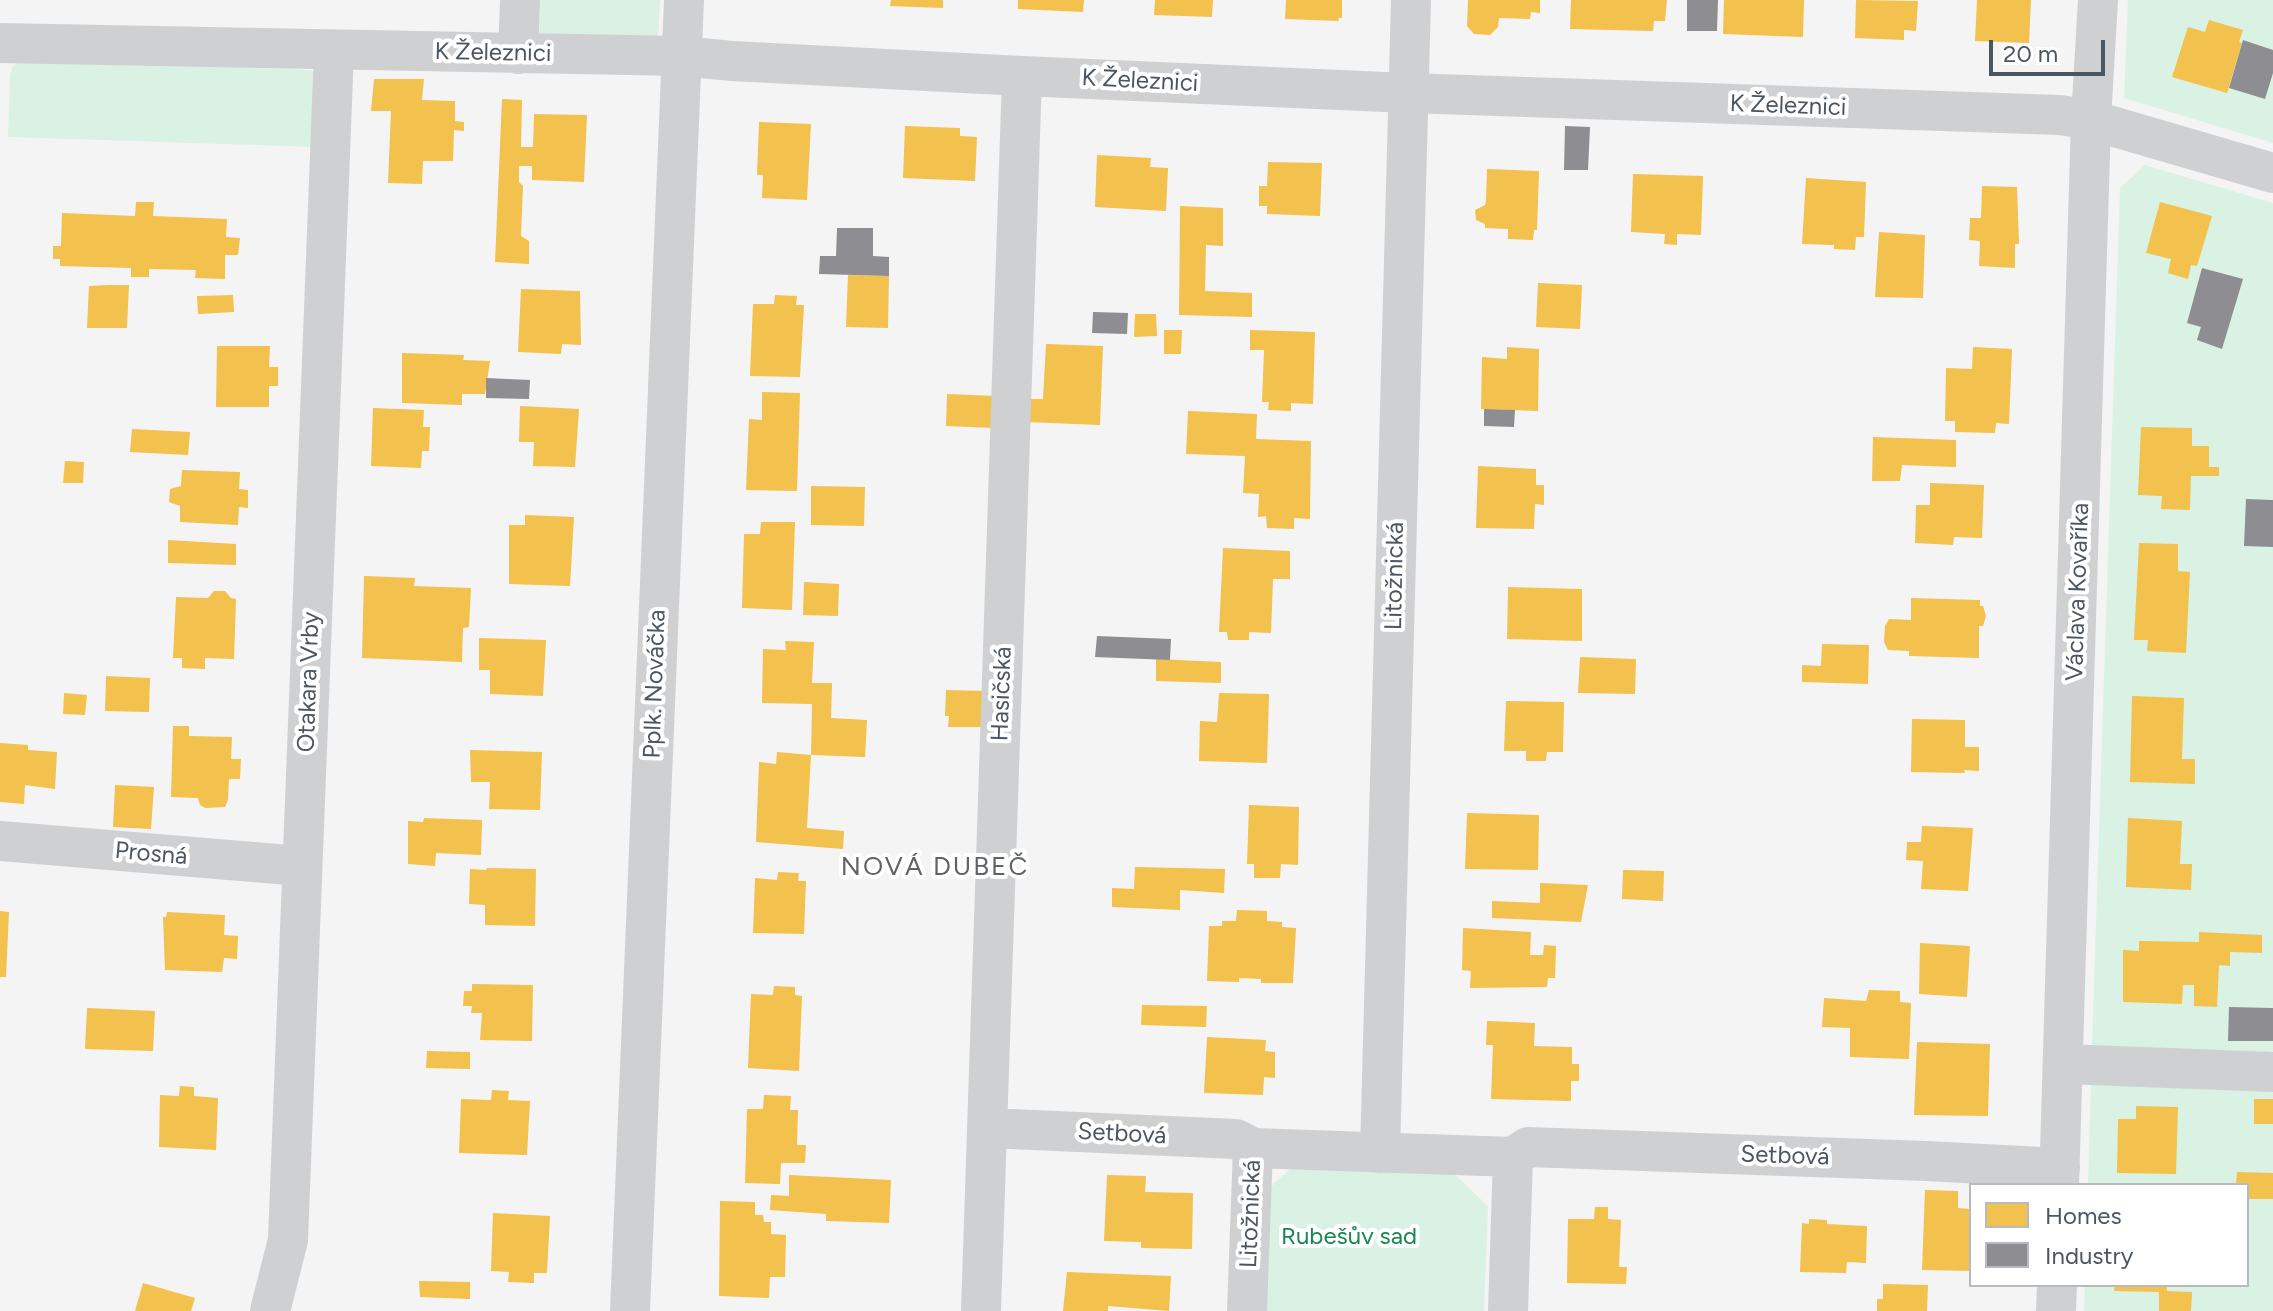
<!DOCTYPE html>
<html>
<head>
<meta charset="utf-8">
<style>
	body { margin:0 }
	#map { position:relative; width:2273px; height:1311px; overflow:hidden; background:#f4f4f4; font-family:Figtree,sans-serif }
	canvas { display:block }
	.legend { position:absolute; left:1969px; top:1183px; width:280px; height:104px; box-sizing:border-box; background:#fff; border:2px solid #b7bbc0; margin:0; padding:10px 14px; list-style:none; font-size:24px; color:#4a5661 }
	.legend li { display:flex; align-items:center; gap:16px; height:40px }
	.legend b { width:40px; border:2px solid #b7bbc0 }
	.scale { position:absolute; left:1989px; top:40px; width:116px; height:36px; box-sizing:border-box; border:4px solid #4a5661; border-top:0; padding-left:10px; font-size:24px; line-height:28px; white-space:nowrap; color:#4a5661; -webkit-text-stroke:6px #fff; paint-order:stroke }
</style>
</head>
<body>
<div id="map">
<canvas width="2273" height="1311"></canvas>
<ul class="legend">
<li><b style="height:22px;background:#f2c14e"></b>Homes</li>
<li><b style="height:22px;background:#8d8d92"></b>Industry</li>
</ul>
<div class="scale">20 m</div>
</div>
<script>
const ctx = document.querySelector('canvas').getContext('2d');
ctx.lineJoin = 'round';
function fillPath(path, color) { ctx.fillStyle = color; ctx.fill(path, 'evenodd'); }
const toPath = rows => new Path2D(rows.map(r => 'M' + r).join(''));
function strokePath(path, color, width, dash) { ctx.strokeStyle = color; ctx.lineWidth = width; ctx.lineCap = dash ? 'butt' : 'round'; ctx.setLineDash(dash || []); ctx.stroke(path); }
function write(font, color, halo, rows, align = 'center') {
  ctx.font = font + ' Figtree,sans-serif'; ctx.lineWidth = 8; ctx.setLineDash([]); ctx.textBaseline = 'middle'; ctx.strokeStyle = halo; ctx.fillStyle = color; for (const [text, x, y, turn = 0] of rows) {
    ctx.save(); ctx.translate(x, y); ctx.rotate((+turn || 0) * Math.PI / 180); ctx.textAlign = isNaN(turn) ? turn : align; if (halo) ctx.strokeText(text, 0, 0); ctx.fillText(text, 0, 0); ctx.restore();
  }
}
const green = toPath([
	[540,0,660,0,658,41,539,36],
	[2128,0,2273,0,2273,143,2124,98],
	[21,59,310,70,317,73,317,147,8,137,10,76,12,67],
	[2145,165,2273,203,2273,1057,2092,1046,2120,188],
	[2091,1082,2273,1088,2273,1311,2084,1311,2085,1285,2247,1285,2247,1185,2088,1185],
	[1301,1159,1448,1168,1488,1206,1484,1311,1263,1311,1264,1193]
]);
const homes = toPath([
	[891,0,943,0,943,8,890,6],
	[1018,0,1084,0,1083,12,1018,9],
	[1155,0,1213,0,1212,17,1154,15],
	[1286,0,1342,0,1342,18,1338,18,1339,21,1285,19],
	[1468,0,1540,0,1540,13,1531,12,1530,19,1499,18,1498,27,1490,35,1474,34,1467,26],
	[1571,0,1667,0,1665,21,1654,21,1653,31,1570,29],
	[1724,0,1804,0,1803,37,1723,34],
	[1856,0,1918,1,1916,31,1904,30,1904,40,1855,38],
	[1977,0,2031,0,2029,43,1975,41],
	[2209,20,2243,30,2239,42,2242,43,2227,93,2172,77,2188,27,2205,32],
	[374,79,424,79,422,100,455,101,455,121,464,122,464,131,454,130,453,161,423,161,422,184,388,183,391,111,371,111],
	[502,99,522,100,521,147,533,147,534,114,587,115,584,182,532,180,532,166,519,166,519,182,523,186,521,236,529,241,529,264,495,262],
	[759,122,811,124,807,200,762,198,763,175,757,175],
	[905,126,960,128,960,136,977,137,975,181,903,178],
	[1097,155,1151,158,1150,167,1168,168,1166,211,1095,207],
	[1268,162,1322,163,1320,216,1267,214,1267,206,1259,206,1259,186,1267,186],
	[1487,169,1539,171,1537,230,1534,230,1533,240,1508,239,1508,229,1485,228,1485,224,1476,220,1475,210,1485,205,1486,200],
	[1633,174,1703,176,1701,235,1677,234,1677,245,1664,244,1665,234,1631,232],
	[1806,178,1866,182,1864,237,1856,237,1855,250,1834,249,1834,245,1802,244],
	[1982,186,2017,187,2019,244,2015,244,2015,268,1979,266,1980,241,1969,240,1970,218,1981,218],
	[136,202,154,202,153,216,227,219,226,237,240,238,238,255,225,255,225,279,195,278,196,270,149,269,149,277,131,277,131,268,60,266,60,259,53,259,53,246,61,246,62,213,135,216],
	[2160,202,2212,216,2197,266,2191,265,2188,279,2168,273,2171,259,2146,253],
	[1180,206,1223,208,1223,246,1206,245,1205,291,1252,293,1252,317,1179,315],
	[1879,232,1925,235,1923,298,1875,297],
	[848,275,889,276,888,328,846,327],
	[1538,283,1582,285,1580,329,1536,327],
	[109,285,129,285,127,328,87,328,89,286],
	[521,289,580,291,581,345,562,344,561,354,518,352],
	[233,295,234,312,198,314,197,296],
	[775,295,797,296,796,305,804,305,800,377,750,376,753,304,774,304],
	[1135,314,1156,314,1157,336,1134,337],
	[1164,330,1182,330,1181,354,1164,354],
	[1250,330,1315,332,1313,404,1291,403,1291,411,1268,410,1269,402,1262,402,1264,350,1250,350],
	[1046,344,1103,346,1100,425,1026,422,1027,399,1043,399],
	[217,346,270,346,269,367,278,367,278,386,269,386,269,407,216,407],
	[1507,347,1539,349,1538,411,1481,409,1482,357,1507,359],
	[1973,347,2012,349,2009,424,1996,423,1995,433,1955,432,1955,421,1945,421,1946,368,1972,369],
	[402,353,464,355,463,360,490,361,485,394,462,394,462,405,402,403],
	[762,392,800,393,797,491,746,490,749,419,762,420],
	[947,394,997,396,995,428,946,426],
	[520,406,579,409,575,467,533,466,534,442,519,442],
	[373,408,424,410,423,427,430,427,429,451,422,451,421,468,371,466],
	[1188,411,1257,414,1256,439,1311,441,1310,519,1294,518,1294,529,1267,528,1266,516,1258,517,1259,494,1243,493,1245,456,1186,454],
	[2141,427,2192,428,2192,446,2209,446,2209,467,2219,467,2219,476,2191,476,2190,510,2161,509,2162,496,2138,495],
	[132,429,190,432,188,455,130,452],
	[1873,437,1956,440,1956,467,1902,465,1900,481,1872,481],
	[65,461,84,462,83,483,63,483],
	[1478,466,1536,469,1536,485,1544,485,1544,505,1535,504,1534,529,1476,528],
	[182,470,240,472,239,489,248,490,248,508,239,507,238,525,180,522,180,506,169,502,170,489,181,486],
	[1930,483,1984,485,1982,538,1954,537,1953,545,1915,543,1916,505,1930,505],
	[811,486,865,487,864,526,811,525],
	[525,515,574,517,570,586,509,584,509,525,525,525],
	[761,522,795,522,792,610,742,608,744,534,760,534],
	[168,540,236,544,236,565,168,563],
	[2139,543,2178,544,2178,571,2190,572,2186,653,2147,651,2148,640,2134,640],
	[1223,548,1290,551,1290,579,1273,579,1271,633,1249,632,1249,640,1228,640,1227,632,1219,632],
	[364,576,415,578,414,586,471,588,469,627,463,628,462,662,362,658],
	[804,582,839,584,838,616,803,615],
	[1508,587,1582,589,1582,641,1507,639],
	[214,591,225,591,231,598,236,599,234,659,205,658,205,669,182,668,182,658,173,658,176,597,208,598],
	[1911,598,1980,600,1980,606,1983,606,1986,616,1983,626,1979,626,1979,658,1909,656,1909,651,1888,650,1884,642,1885,626,1889,619,1911,620],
	[479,638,546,640,543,696,490,694,490,670,479,670],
	[785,641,814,642,812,683,832,683,831,718,867,720,865,757,811,755,812,704,762,703,763,649,786,650],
	[1822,644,1869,645,1868,684,1802,682,1802,665,1821,666],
	[1580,657,1636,659,1635,694,1578,693],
	[1156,659,1221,662,1221,683,1156,681],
	[106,676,150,678,149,712,105,711],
	[946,690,986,691,984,727,948,727,949,716,945,716],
	[64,693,87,695,85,715,63,714],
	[1219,693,1269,694,1267,763,1199,761,1200,721,1217,722],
	[2132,696,2184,698,2182,759,2195,759,2195,784,2130,782],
	[1506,701,1564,702,1563,752,1547,752,1546,761,1526,761,1526,751,1504,751],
	[1912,719,1965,720,1965,747,1979,747,1979,771,1964,770,1965,773,1911,772],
	[173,726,189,726,189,736,232,737,231,759,241,759,240,779,229,779,228,800,225,807,205,808,200,805,198,798,171,797],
	[0,743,28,745,28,750,57,752,55,789,25,785,24,804,0,802],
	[470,750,542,752,540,810,489,809,490,782,471,782],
	[777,752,811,755,807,828,844,831,843,849,756,842,759,762,776,764],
	[115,785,154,787,151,829,113,827],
	[1249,805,1299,807,1298,865,1281,864,1280,878,1254,878,1254,864,1247,864],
	[1467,813,1539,815,1538,870,1465,869],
	[424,818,482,820,481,855,436,853,435,866,408,864,408,821,423,822],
	[2128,818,2182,821,2180,864,2192,864,2191,890,2126,887],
	[1922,826,1973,828,1968,891,1921,889,1923,861,1906,860,1907,842,1921,842],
	[1135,867,1225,869,1224,893,1180,890,1180,910,1112,907,1112,888,1134,889],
	[487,868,536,869,535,926,485,925,485,905,469,904,470,869,486,870],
	[1623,870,1664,871,1663,901,1622,899],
	[778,872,799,873,798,881,806,881,804,934,753,933,755,878,777,880],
	[1540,883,1588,885,1581,922,1492,918,1492,901,1540,903],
	[1237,910,1267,911,1267,921,1282,922,1282,927,1296,928,1293,983,1261,983,1261,979,1239,978,1239,982,1207,981,1209,926,1222,926,1222,921,1236,921],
	[0,911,9,912,6,977,0,977],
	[167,912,225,915,224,935,238,936,237,959,224,958,222,972,165,970,163,917,166,917],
	[1463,928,1531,932,1530,955,1543,955,1544,945,1556,946,1555,978,1548,978,1547,987,1470,988,1471,971,1462,970],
	[2199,932,2262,935,2262,953,2230,952,2230,966,2219,965,2217,1007,2194,1006,2194,985,2183,985,2182,1004,2123,1002,2123,950,2139,951,2139,941,2199,942],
	[1920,943,1970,946,1967,997,1919,994],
	[472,984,533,985,532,1041,480,1040,482,1013,471,1013,472,1006,463,1006,464,991,472,991],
	[774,986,795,987,795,995,802,996,799,1071,748,1068,751,994,773,995],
	[1869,990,1900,991,1900,1002,1911,1003,1909,1059,1850,1057,1850,1028,1822,1027,1824,998,1866,1001],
	[1142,1005,1207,1006,1206,1027,1141,1025],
	[87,1008,155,1011,153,1051,85,1049],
	[1487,1021,1535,1023,1534,1046,1572,1047,1572,1064,1579,1064,1579,1081,1571,1081,1571,1101,1491,1099,1493,1045,1486,1045],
	[1207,1037,1266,1040,1265,1051,1275,1052,1275,1078,1264,1077,1263,1095,1204,1093],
	[1917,1042,1990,1044,1988,1116,1914,1115],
	[427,1051,470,1052,470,1069,426,1068],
	[180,1086,194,1087,194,1096,218,1098,216,1150,159,1147,160,1095,179,1096],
	[492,1090,509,1091,508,1100,530,1101,527,1155,459,1153,461,1099,491,1100],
	[764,1095,791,1096,790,1110,798,1110,797,1145,806,1145,805,1163,781,1163,780,1184,745,1183,747,1109,763,1109],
	[2254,1099,2273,1099,2273,1124,2254,1124],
	[2136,1106,2178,1107,2176,1174,2117,1173,2118,1119,2136,1119],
	[2237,1172,2273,1173,2273,1199,2247,1199,2247,1185,2236,1185],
	[789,1175,891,1180,889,1223,826,1221,826,1214,770,1210,771,1195,789,1196],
	[1107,1175,1146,1176,1145,1192,1193,1193,1192,1249,1141,1248,1141,1242,1104,1241],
	[1925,1190,1958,1191,1958,1208,1971,1209,1971,1271,1922,1270],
	[720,1201,755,1202,755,1215,763,1215,764,1222,771,1222,771,1234,786,1235,785,1277,770,1277,769,1298,719,1296],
	[1595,1207,1608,1207,1608,1219,1621,1220,1619,1267,1627,1267,1626,1284,1567,1283,1568,1219,1594,1219],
	[493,1213,550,1216,547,1273,534,1273,534,1283,508,1282,509,1272,491,1271],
	[1809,1219,1827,1220,1827,1224,1867,1226,1866,1263,1847,1262,1846,1273,1800,1272,1802,1223,1809,1224],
	[1067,1272,1171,1276,1169,1311,1108,1306,1108,1311,1063,1311],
	[419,1281,470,1282,470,1299,420,1297],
	[143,1283,195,1298,191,1311,135,1311],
	[1883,1284,1928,1285,1927,1311,1877,1311,1877,1299,1883,1299],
	[2115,1285,2167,1285,2167,1291,2192,1292,2191,1311,2159,1311,2159,1292,2114,1291]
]);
const industry = toPath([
	[1687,0,1718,0,1717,31,1687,31],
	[2243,40,2273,50,2273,73,2265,99,2229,88],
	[1565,126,1590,127,1588,170,1564,170],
	[837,228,873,228,873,256,889,257,889,276,819,274,820,256,836,256],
	[2202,268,2243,279,2222,349,2197,340,2201,327,2187,323],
	[1093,312,1128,313,1127,334,1092,333],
	[486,378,530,380,529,399,486,398],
	[1484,409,1515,410,1514,427,1484,426],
	[2246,499,2273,500,2273,547,2244,546],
	[1097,636,1171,639,1170,660,1095,657],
	[2229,1007,2273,1008,2273,1041,2228,1041]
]);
const minor = toPath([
	[0,43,681,56,732,61,1022,76,1408,93,2060,115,2091,120,2273,173],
	[518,54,520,0],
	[0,841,301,866],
	[2064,1064,2273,1072],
	[988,1128,1236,1139,1253,1148],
	[1380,1153,1411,0],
	[1513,1157,1528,1147,1926,1161,2060,1168],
	[2059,1185,2091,120,2098,0],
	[270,1311,288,1240,334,51],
	[630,1311,684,0],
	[981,1311,1022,76],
	[1247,1311,1253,1148,1513,1157],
	[1508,1311,1513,1157],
	[2056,1311,2057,1285]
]);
const streetNames = [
	["K Železnici",493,53,1],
	["K Železnici",1140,81,3],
	["K Železnici",1788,106,2],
	["Litožnická",1395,576,-89],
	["Václava Kovaříka",2078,592,-88],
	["Otakara Vrby",309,682,-88],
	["Pplk. Nováčka",655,684,-88],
	["Hasičská",1002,694,-88],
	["Prosná",151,854,5],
	["Setbová",1122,1134,3],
	["Setbová",1785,1156,2],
	["Litožnická",1251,1214,-88]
];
const parkNames = [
	["Rubešův sad",1349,1237]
];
const neighbourhoodNames = [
	["NOVÁ DUBEČ",935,867]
];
fillPath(green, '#d9f2e3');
fillPath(homes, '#f2c14e');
fillPath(industry, '#8d8d92');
strokePath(minor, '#ced0d2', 40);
write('24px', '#4a5661', '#fff', streetNames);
write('24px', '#17864f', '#fff', parkNames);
ctx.letterSpacing = '2px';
write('26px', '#5f6368', '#fff', neighbourhoodNames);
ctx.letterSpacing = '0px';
</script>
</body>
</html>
